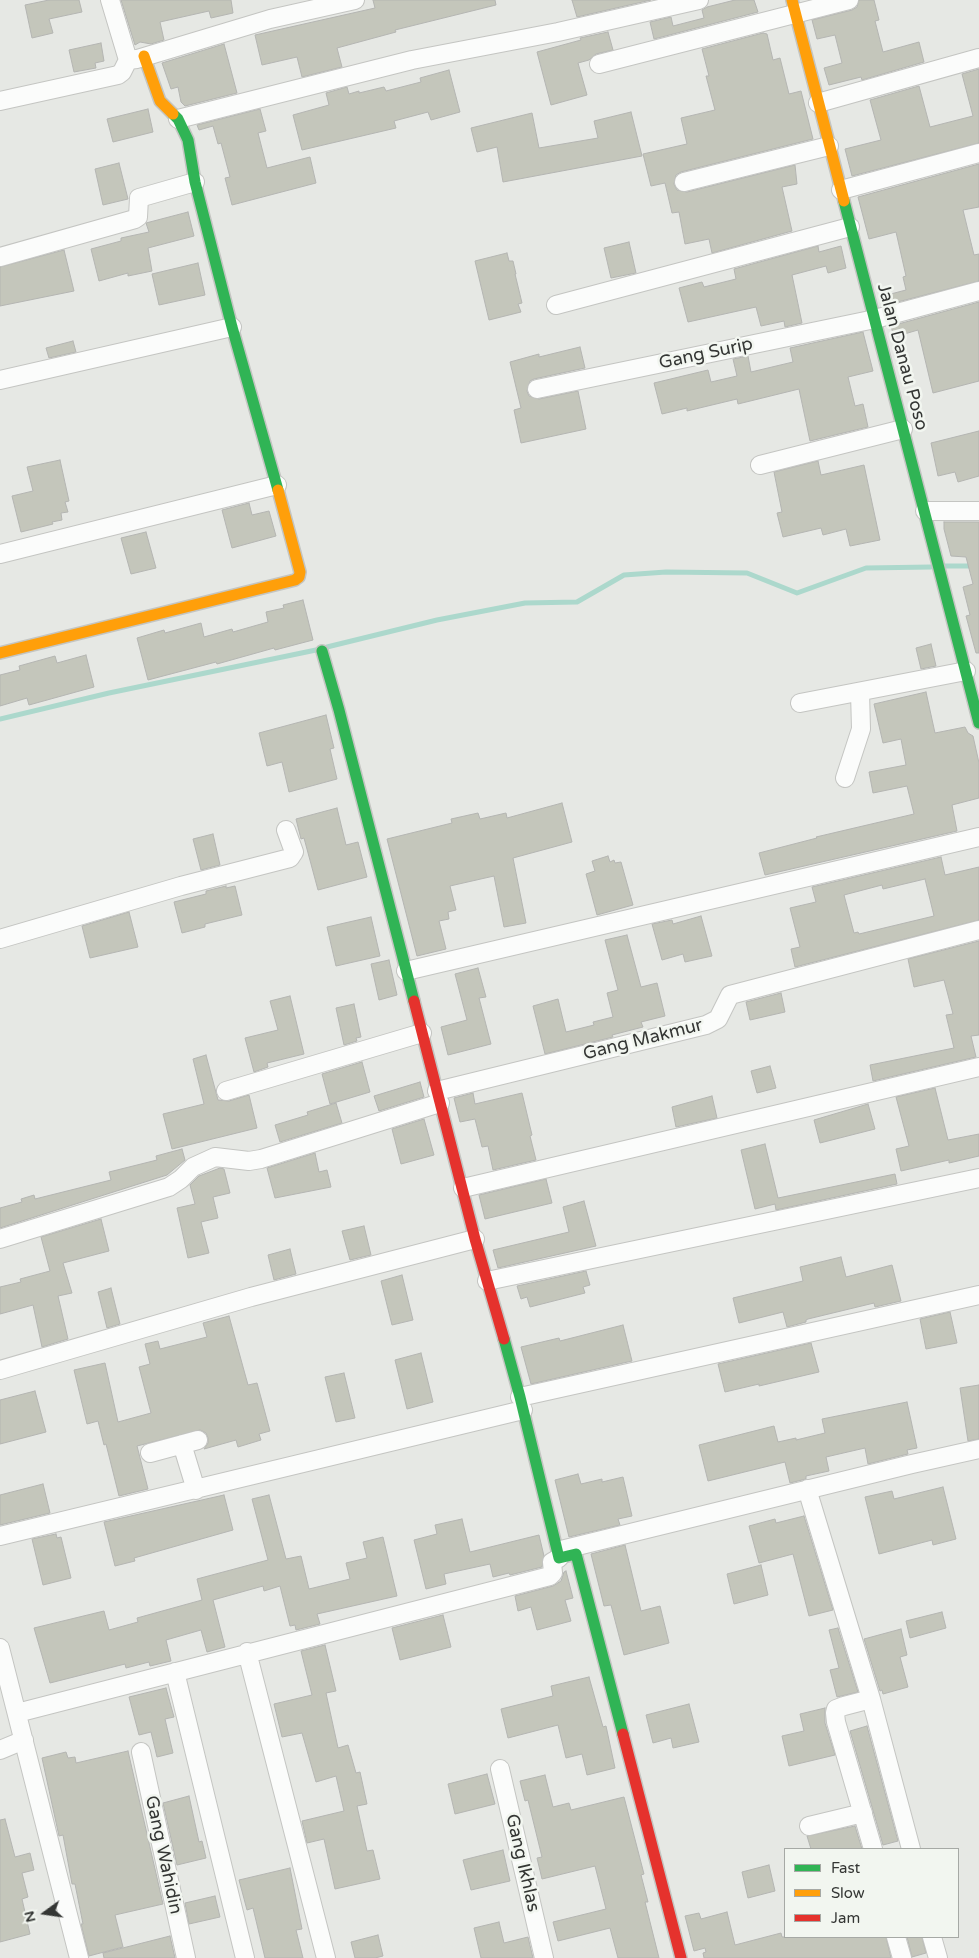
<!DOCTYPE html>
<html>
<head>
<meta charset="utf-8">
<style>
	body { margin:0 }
	#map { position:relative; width:979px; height:1958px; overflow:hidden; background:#e6e8e4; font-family:"Varela Round",sans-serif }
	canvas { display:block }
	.legend { position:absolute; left:784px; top:1848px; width:175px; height:90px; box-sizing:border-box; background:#f2f6f0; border:1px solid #a6a9a5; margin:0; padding:6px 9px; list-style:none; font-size:15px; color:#343634 }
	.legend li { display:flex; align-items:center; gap:10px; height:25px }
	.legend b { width:25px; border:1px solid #a6a9a5 }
	.north { position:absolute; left:20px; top:1888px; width:50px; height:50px; -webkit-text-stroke:4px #f2f6f0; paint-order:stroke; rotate:256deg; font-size:14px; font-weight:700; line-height:20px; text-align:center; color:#343634 }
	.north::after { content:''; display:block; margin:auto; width:18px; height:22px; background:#343634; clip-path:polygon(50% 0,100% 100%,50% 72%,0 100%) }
</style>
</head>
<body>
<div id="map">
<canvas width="979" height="1958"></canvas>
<ul class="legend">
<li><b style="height:6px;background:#30b455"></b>Fast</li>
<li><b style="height:6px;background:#ff9f0a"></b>Slow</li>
<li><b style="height:6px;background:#e5322d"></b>Jam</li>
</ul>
<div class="north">N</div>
</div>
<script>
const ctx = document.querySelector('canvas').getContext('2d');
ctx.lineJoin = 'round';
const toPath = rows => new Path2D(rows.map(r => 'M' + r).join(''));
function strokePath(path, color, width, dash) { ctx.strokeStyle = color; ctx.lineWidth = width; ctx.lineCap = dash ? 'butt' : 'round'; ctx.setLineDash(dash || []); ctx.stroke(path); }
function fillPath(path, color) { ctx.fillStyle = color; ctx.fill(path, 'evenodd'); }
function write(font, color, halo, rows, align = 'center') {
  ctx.font = font + ' "Varela Round",sans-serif'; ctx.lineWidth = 5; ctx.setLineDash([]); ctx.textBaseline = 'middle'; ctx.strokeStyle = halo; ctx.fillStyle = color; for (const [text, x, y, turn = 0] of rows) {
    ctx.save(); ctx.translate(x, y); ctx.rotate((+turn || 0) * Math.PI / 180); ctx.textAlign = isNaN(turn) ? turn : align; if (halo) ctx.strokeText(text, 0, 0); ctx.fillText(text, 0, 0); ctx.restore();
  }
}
const stream = toPath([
	[945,566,979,566],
	[327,647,437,620,525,603,577,602,624,575,666,572,747,573,797,593,866,568,931,567],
	[0,719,109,693,316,650]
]);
const building = toPath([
	[49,0,79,0,82,12,49,19,53,33,32,38,25,5,49,0],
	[121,0,231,0,233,13,211,18,209,11,160,22,164,40,151,44,140,42,135,45,121,0],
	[373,0,495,0,496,5,395,30,396,32,337,48,342,67,302,77,297,57,262,65,255,35,375,8,373,0],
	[572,0,651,0,577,17,572,0],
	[735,0,754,0,758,12,654,39,650,22,671,17,673,26,704,18,702,10,707,7,735,0],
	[859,0,874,0,879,20,875,21,883,52,919,42,924,62,862,80,861,77,829,85,824,68,842,63,835,35,817,39,812,20,852,10,857,7,859,0],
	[608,32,613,50,596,54,589,60,578,63,587,95,551,105,537,52,581,40,580,38,608,32],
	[763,33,767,34,773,60,780,58,789,94,801,91,813,139,681,172,676,175,674,184,677,190,687,192,795,165,797,184,782,187,792,231,712,253,709,239,685,244,679,212,672,213,665,183,651,186,643,154,687,144,681,118,715,110,706,76,709,76,702,49,763,33],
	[101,43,104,61,95,63,96,68,74,72,69,50,101,43],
	[224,44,237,93,185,106,181,102,178,87,171,89,162,63,224,44],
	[979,69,979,143,852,176,845,149,881,140,870,100,919,86,930,127,973,116,962,74,979,69],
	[449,70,460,112,431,120,428,112,394,121,396,128,302,150,293,115,329,105,326,93,347,87,349,94,359,91,359,93,384,87,386,91,421,82,420,78,449,70],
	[148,109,153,132,113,142,107,119,148,109],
	[260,109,266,131,258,133,267,168,310,157,316,183,232,205,225,178,230,177,221,143,218,144,213,126,199,130,197,125,260,109],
	[631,112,642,156,503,182,497,147,477,152,471,128,532,113,539,148,598,138,594,121,631,112],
	[119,163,128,199,103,205,95,169,119,163],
	[979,164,979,207,963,210,974,255,979,254,979,281,886,305,883,296,906,290,903,277,906,276,896,232,869,239,858,197,979,164],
	[188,212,194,236,148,248,152,271,128,276,128,273,99,281,91,249,121,241,121,238,149,232,146,223,188,212],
	[629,242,636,273,611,278,604,248,629,242],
	[818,246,819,252,841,246,846,268,828,273,826,266,792,275,802,323,785,327,784,321,761,326,756,307,688,322,679,288,702,282,704,287,736,279,734,269,818,246],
	[64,250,74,291,0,306,0,267,64,250],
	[507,253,509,261,513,261,516,274,515,274,522,303,518,304,521,312,489,320,475,261,507,253],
	[198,263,205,295,159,305,152,274,198,263],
	[979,302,979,381,933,393,918,330,894,337,891,326,979,302],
	[863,332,873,371,848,377,855,406,863,404,868,427,810,441,799,389,738,404,737,399,687,411,687,408,662,414,654,383,708,370,711,382,737,376,733,359,748,356,751,372,793,362,790,348,863,332],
	[73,341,76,352,49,358,46,348,73,341],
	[580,347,585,368,534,379,530,381,527,391,529,396,539,399,578,391,586,429,521,443,514,410,521,408,510,362,539,354,539,357,580,347],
	[979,431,979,476,958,482,955,472,938,476,931,443,979,431],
	[60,460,69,501,65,502,68,512,61,513,62,520,52,522,53,524,21,532,12,496,33,491,27,467,60,460],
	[818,461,821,475,864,465,880,540,850,546,846,529,823,535,821,528,783,537,777,513,782,512,774,472,818,461],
	[249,503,252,515,269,511,276,536,232,548,222,510,249,503],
	[944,522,979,522,979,653,976,653,966,616,970,615,963,587,973,584,966,557,951,556,944,529,944,522],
	[146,532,156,568,131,574,121,538,146,532],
	[303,600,313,640,275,650,274,648,217,664,216,662,148,680,137,638,164,630,165,633,201,623,204,637,232,629,233,632,268,622,266,612,284,608,283,605,303,600],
	[931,644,936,666,921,669,916,648,931,644],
	[86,655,94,687,29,705,27,698,0,706,0,675,20,670,19,666,55,656,57,663,86,655],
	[926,692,935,733,965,727,968,733,973,736,979,763,979,798,952,805,957,831,765,875,759,853,817,838,816,837,914,814,907,786,873,793,869,772,906,765,901,739,883,743,874,704,926,692],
	[326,715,334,748,330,749,337,779,289,792,282,762,267,766,259,733,326,715],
	[562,803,572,842,513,858,526,923,504,927,494,876,450,886,456,910,448,912,449,919,439,921,446,949,417,956,387,839,452,823,451,819,478,813,480,819,506,813,507,818,562,803],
	[337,808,346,845,358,842,367,877,318,890,304,838,301,839,296,819,337,808],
	[213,834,220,865,201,870,193,839,213,834],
	[608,856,610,862,614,860,615,863,621,862,633,905,597,915,586,874,595,871,592,861,608,856],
	[941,857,945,875,979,867,979,920,795,967,791,949,800,947,790,908,816,902,812,887,941,857],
	[925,879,934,916,859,934,858,932,854,933,844,895,882,885,883,889,925,879],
	[226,886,226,888,235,886,242,915,205,924,205,927,182,933,174,902,206,894,206,891,226,886],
	[129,912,138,947,90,958,82,926,129,912],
	[701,916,712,956,685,962,683,954,662,960,652,924,672,920,673,924,701,916],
	[371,917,380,956,336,966,327,927,371,917],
	[627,935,641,987,657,983,665,1016,641,1022,643,1027,612,1035,613,1037,545,1054,533,1006,558,999,566,1032,594,1025,593,1022,613,1017,607,993,618,990,605,940,627,935],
	[979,941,979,1035,971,1036,976,1057,873,1081,870,1065,954,1048,946,1015,953,1014,944,980,914,987,908,959,979,941],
	[389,960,397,995,379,1000,371,964,389,960],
	[478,968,486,997,479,998,491,1044,448,1055,441,1027,467,1020,455,974,478,968],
	[781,993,785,1012,750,1020,746,1002,781,993],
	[290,996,304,1054,267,1063,268,1067,254,1072,245,1038,278,1030,270,1001,290,996],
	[354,1004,361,1037,356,1038,357,1041,344,1045,336,1008,354,1004],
	[206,1055,218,1100,229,1101,249,1095,257,1128,172,1149,163,1114,204,1104,193,1059,206,1055],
	[362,1062,370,1092,330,1104,322,1074,362,1062],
	[770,1066,776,1088,757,1093,751,1071,770,1066],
	[420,1082,424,1097,379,1111,374,1096,420,1082],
	[935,1088,948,1140,979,1134,979,1156,949,1163,949,1160,901,1171,896,1149,909,1146,896,1097,935,1088],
	[473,1093,475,1104,522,1093,532,1135,530,1136,536,1160,493,1170,488,1146,482,1147,475,1119,460,1122,454,1098,473,1093],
	[712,1096,717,1118,676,1127,672,1107,712,1096],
	[336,1103,342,1123,280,1142,275,1125,308,1115,307,1112,336,1103],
	[868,1104,875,1129,820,1143,814,1120,868,1104],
	[424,1119,434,1155,401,1164,392,1129,424,1119],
	[765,1144,778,1198,895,1174,897,1184,776,1210,775,1204,755,1209,741,1150,765,1144],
	[182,1149,185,1160,167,1175,0,1228,0,1208,22,1202,21,1199,34,1195,35,1199,111,1180,109,1172,157,1160,156,1156,182,1149],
	[315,1153,319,1172,327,1170,331,1187,275,1198,267,1168,315,1153],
	[220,1168,224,1169,230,1193,213,1197,218,1218,201,1222,209,1253,188,1258,177,1208,195,1204,190,1185,199,1176,220,1168],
	[546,1179,552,1203,485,1219,479,1195,546,1179],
	[584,1201,596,1246,498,1268,493,1250,569,1232,563,1207,584,1201],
	[101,1219,109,1251,63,1263,72,1293,58,1296,68,1339,42,1347,33,1305,0,1314,0,1287,21,1282,20,1279,50,1271,41,1237,101,1219],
	[364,1226,371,1255,350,1260,342,1231,364,1226],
	[290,1249,296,1274,274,1280,268,1255,290,1249],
	[841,1257,846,1277,892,1265,901,1301,875,1307,874,1303,808,1319,806,1320,806,1322,787,1327,783,1312,739,1323,733,1298,803,1281,800,1267,841,1257],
	[586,1271,590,1285,583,1287,585,1293,530,1307,527,1297,521,1299,517,1286,586,1271],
	[402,1275,413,1320,392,1325,381,1281,402,1275],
	[111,1288,120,1324,107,1328,98,1292,111,1288],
	[950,1312,957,1343,926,1349,920,1319,950,1312],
	[229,1316,248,1385,257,1383,270,1431,259,1434,261,1440,238,1447,236,1440,204,1449,208,1443,208,1438,206,1433,200,1430,137,1446,148,1489,119,1496,106,1444,104,1445,98,1421,87,1424,74,1370,105,1363,118,1422,151,1413,139,1367,150,1364,145,1344,158,1341,160,1349,207,1337,203,1323,229,1316],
	[623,1325,632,1361,531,1384,521,1347,559,1338,560,1341,623,1325],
	[811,1343,819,1372,759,1386,759,1384,725,1392,718,1364,811,1343],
	[421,1353,433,1402,407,1409,395,1360,421,1353],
	[344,1373,355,1418,336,1422,325,1377,344,1373],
	[979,1385,979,1439,968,1441,960,1388,979,1385],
	[35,1391,46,1432,0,1444,0,1400,35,1391],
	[907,1402,917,1448,907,1450,908,1454,868,1464,865,1448,826,1457,829,1471,806,1476,806,1479,790,1483,785,1462,708,1481,699,1445,774,1426,778,1442,796,1438,796,1440,825,1433,822,1419,907,1402],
	[578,1474,581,1484,602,1479,602,1482,623,1477,632,1516,618,1519,620,1525,569,1537,555,1480,578,1474],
	[43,1484,50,1513,0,1525,0,1495,43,1484],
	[943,1487,956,1539,933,1545,932,1540,879,1554,865,1497,892,1491,894,1499,943,1487],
	[224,1495,233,1530,134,1558,135,1561,115,1566,104,1522,224,1495],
	[269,1495,286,1559,301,1556,309,1589,350,1579,346,1563,367,1558,363,1542,383,1537,397,1596,317,1614,320,1624,296,1630,295,1625,290,1626,280,1586,264,1591,263,1586,213,1600,225,1647,207,1652,201,1630,166,1640,171,1661,150,1666,149,1662,126,1668,125,1664,50,1683,34,1628,104,1611,109,1630,138,1622,137,1618,202,1600,197,1579,268,1560,252,1499,269,1495],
	[804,1516,833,1610,809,1616,793,1554,759,1563,749,1526,775,1519,776,1523,804,1516],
	[462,1519,470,1552,539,1535,544,1556,542,1567,510,1575,509,1573,493,1577,490,1564,444,1574,446,1584,426,1589,414,1540,437,1534,435,1525,462,1519],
	[56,1534,57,1538,61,1537,71,1578,43,1585,32,1539,56,1534],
	[625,1545,641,1611,660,1606,669,1643,624,1655,611,1605,604,1606,591,1554,625,1545],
	[761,1565,768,1595,734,1604,727,1574,761,1565],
	[566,1571,573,1598,565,1600,571,1621,537,1630,531,1607,518,1611,515,1596,553,1586,561,1581,564,1572,566,1571],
	[942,1612,946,1628,910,1638,906,1621,942,1612],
	[443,1615,451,1647,400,1660,392,1628,443,1615],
	[838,1628,858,1692,837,1697,830,1670,839,1668,829,1630,838,1628],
	[901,1629,907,1655,900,1657,908,1687,883,1694,882,1690,880,1691,864,1639,901,1629],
	[325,1645,336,1691,326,1693,338,1748,348,1745,356,1773,360,1772,367,1804,357,1806,367,1851,373,1850,380,1879,335,1889,324,1839,307,1843,302,1821,344,1811,336,1776,316,1782,302,1733,282,1737,274,1704,312,1695,301,1651,325,1645],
	[589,1677,603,1727,606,1726,615,1768,587,1775,582,1754,566,1758,558,1725,508,1738,501,1709,553,1696,551,1686,589,1677],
	[166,1688,174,1717,165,1719,173,1753,157,1757,151,1732,139,1735,129,1697,166,1688],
	[689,1704,699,1742,673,1748,671,1738,653,1743,646,1715,689,1704],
	[825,1708,825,1723,835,1755,789,1766,782,1736,804,1731,800,1714,825,1708],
	[867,1726,898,1841,883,1845,850,1731,867,1726],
	[128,1751,163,1904,115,1915,123,1947,89,1956,81,1924,83,1924,75,1884,72,1884,63,1835,59,1836,42,1758,66,1752,68,1758,75,1757,76,1763,128,1751],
	[487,1774,495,1804,455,1814,448,1784,487,1774],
	[545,1775,553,1807,569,1803,571,1810,624,1797,644,1874,641,1875,648,1902,645,1902,659,1958,618,1958,610,1928,558,1941,553,1922,606,1909,595,1866,542,1879,537,1858,542,1857,528,1800,525,1801,520,1781,545,1775],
	[189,1796,199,1842,202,1841,206,1858,177,1865,163,1803,189,1796],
	[5,1819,15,1857,30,1853,34,1870,22,1873,28,1897,22,1899,30,1934,0,1942,0,1820,5,1819],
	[855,1826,862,1849,811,1849,807,1836,855,1826],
	[503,1850,510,1881,471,1890,463,1860,503,1850],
	[769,1865,775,1891,748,1898,742,1872,769,1865],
	[290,1868,302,1929,296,1930,303,1958,265,1958,253,1908,247,1910,239,1880,290,1868],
	[215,1896,220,1917,189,1924,185,1903,215,1896],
	[727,1912,735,1945,781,1933,782,1937,886,1937,891,1958,704,1958,703,1953,706,1952,705,1948,694,1951,685,1916,699,1913,701,1919,727,1912],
	[499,1922,504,1943,528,1937,533,1958,481,1958,474,1928,499,1922],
	[378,1935,383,1956,375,1958,355,1958,351,1942,378,1935],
	[170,1936,175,1958,104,1958,103,1953,170,1936],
	[907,1937,922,1937,926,1953,912,1957,907,1937]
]);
const street = toPath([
	[128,60,137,59,270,19,355,0],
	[599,64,849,0],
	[0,101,118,75,122,72,128,60,110,0],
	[818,103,979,58],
	[178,119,412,60,558,32,699,0],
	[684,182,829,146],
	[841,190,979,153],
	[0,257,135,219,138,217,139,198,195,182],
	[556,305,850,227],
	[0,380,232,327],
	[537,389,875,319,979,291],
	[760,465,903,429],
	[925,511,979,511],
	[0,554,277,485],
	[800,703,966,671],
	[845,778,861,729,860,692],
	[0,939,181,886,290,858,294,852,286,830],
	[406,971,979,837],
	[226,1091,422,1033],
	[437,1091,706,1025,718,1019,730,995,979,930],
	[463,1188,979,1067],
	[0,1239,169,1187,181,1179,193,1167,215,1157,249,1161,261,1159,440,1103],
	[487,1281,979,1178],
	[0,1370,251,1297,475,1239],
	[520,1397,979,1295],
	[182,1444,196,1490],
	[150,1453,198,1440],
	[807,1489,871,1699,911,1849],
	[0,1536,523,1410],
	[561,1550,912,1464,979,1449],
	[0,1648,79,1958],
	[247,1652,326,1958],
	[175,1672,245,1958],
	[871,1699,844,1706,836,1709,835,1713,836,1722,873,1849],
	[17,1713,550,1576,553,1573,552,1562,559,1558],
	[0,1750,24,1740],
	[141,1752,186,1958],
	[500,1769,544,1958],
	[809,1826,863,1813],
	[896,1937,902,1958],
	[932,1937,938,1958]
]);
const fast = toPath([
	[173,114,178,119,188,140,195,182,232,327,278,490],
	[844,201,979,723],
	[322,651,339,710,414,1001],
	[504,1339,520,1397,559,1558,576,1554,623,1734]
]);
const slow = toPath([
	[792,0,844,201],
	[144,56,160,101,173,114],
	[0,653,295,580,299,577,300,572,278,490]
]);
const jam = toPath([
	[414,1001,475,1239,504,1339],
	[623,1734,681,1958]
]);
const streetNames = [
	["Gang Surip",706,354,-12],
	["Jalan Danau Poso",902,357,75],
	["Gang Makmur",643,1040,-14],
	["Gang Wahidin",163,1855,78],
	["Gang Ikhlas",522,1863,77]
];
strokePath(stream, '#acd8cc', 5);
fillPath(building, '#c4c6bb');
strokePath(building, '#b4b5b2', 1);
strokePath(street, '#c4c5c2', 20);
strokePath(fast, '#c4c5c2', 14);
strokePath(slow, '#c4c5c2', 14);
strokePath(jam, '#c4c5c2', 14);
strokePath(street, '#fbfcfb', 18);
strokePath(fast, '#30b455', 11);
strokePath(slow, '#ff9f0a', 11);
strokePath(jam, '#e5322d', 11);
write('18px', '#343634', '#f2f6f0', streetNames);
</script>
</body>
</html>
